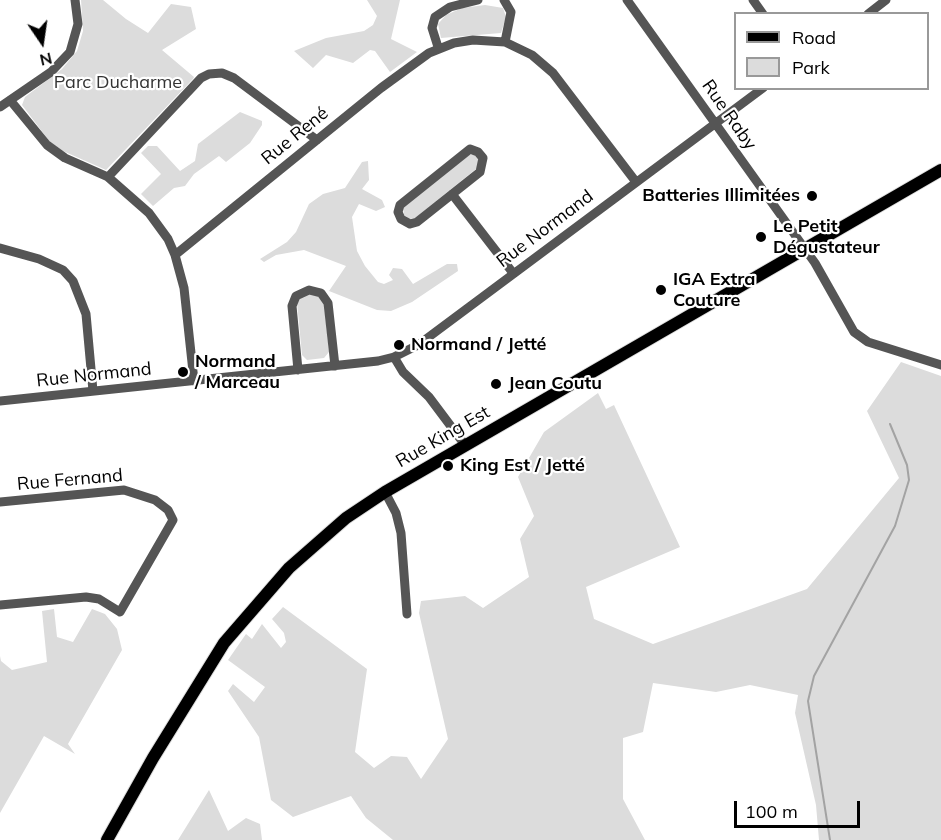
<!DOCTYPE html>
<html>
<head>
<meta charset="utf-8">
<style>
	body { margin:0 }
	#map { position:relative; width:941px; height:840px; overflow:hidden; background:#fff; font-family:Mulish,sans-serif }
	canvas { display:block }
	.legend { position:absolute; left:734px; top:12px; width:195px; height:78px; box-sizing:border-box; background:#fff; border:2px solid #999; margin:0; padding:8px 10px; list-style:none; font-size:18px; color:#000 }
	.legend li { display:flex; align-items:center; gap:12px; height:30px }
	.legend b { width:30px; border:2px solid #999 }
	.north { position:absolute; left:12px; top:12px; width:60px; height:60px; -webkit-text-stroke:4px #fff; paint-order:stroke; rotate:167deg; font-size:16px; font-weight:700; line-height:24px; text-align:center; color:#000 }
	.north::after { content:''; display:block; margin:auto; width:21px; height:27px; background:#000; clip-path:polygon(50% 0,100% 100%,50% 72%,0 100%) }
	.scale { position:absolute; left:734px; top:801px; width:126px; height:27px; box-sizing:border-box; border:3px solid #000; border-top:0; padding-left:8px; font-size:18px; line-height:21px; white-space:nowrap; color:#000; -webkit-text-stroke:4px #fff; paint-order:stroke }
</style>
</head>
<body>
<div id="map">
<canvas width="941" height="840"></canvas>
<ul class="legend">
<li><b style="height:8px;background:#000"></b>Road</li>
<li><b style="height:16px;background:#dcdcdc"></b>Park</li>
</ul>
<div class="north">N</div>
<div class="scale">100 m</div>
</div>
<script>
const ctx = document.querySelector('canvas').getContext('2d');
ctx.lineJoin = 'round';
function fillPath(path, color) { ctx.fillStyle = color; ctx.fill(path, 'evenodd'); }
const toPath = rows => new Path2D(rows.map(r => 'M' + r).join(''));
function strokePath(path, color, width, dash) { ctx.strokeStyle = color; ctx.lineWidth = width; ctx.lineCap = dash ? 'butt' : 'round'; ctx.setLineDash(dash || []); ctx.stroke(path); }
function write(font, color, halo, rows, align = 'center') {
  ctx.font = font + ' Mulish,sans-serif'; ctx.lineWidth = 4.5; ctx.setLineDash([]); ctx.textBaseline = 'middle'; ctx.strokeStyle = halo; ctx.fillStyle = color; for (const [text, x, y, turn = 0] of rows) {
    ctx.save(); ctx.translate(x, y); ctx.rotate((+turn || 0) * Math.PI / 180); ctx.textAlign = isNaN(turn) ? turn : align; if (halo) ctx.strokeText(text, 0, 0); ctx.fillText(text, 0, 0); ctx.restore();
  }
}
const green = toPath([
	[81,0,103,0,126,19,148,33,171,4,191,7,196,29,162,50,194,77,193,79,106,170,63,151,50,142,22,105,25,97,62,69,77,51,83,31],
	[367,0,400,0,391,39,417,52,390,72,375,51,370,50,353,63,326,55,313,68,294,51,326,38,364,31,373,25,377,16],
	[485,5,503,8,506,17,501,33,441,38,438,24,446,15,462,8],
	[240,112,262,121,262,125,250,143,226,162,219,156,194,174,185,186,174,188,153,206,141,194,161,174,141,153,148,146,157,146,180,171,195,161,198,144],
	[473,154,477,155,480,165,476,169,415,218,410,219,404,215,403,207,469,155],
	[368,161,369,180,362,189,382,200,385,207,376,211,359,204,352,217,357,251,365,266,378,282,384,284,393,280,389,275,393,268,402,269,413,284,447,264,457,264,458,271,412,302,391,311,377,310,329,291,346,266,304,250,276,255,264,262,260,259,287,242,296,232,309,204,323,194,345,188,362,162],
	[307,294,317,295,324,304,329,352,324,358,307,360,302,355,297,303,299,299],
	[901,362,941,376,941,840,819,840,816,805,795,713,798,695,750,685,716,692,653,683,643,732,623,738,623,799,645,840,393,840,366,818,351,796,293,817,271,800,259,737,228,691,233,684,254,702,265,687,228,660,246,634,252,639,262,624,281,648,286,642,284,633,272,619,283,607,367,669,355,752,374,768,391,756,407,757,421,779,448,739,419,613,421,601,465,596,483,608,529,577,520,539,534,516,518,477,544,432,598,393,606,409,614,405,680,547,586,587,594,619,653,644,807,589,899,478,867,411],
	[54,609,57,637,73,642,92,609,105,614,117,629,122,650,68,744,75,754,44,736,0,813,0,656,1,661,12,670,47,662,42,611],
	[209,790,228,831,246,818,260,824,262,840,178,840]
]);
const stream = toPath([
	[830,840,808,701,814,676,895,526,909,480,907,465,890,424]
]);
const minor = toPath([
	[504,0,511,12,505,42],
	[627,0,815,263,854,332,868,342,941,365],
	[753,0,763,14],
	[868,14,886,0],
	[438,47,432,28,435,17,450,7,478,0],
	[10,100,47,145,65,158,108,177,149,213,168,239,175,255,184,288,194,381],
	[0,107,51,72,70,52,78,24,75,0],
	[470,149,478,152,483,158,480,172,417,222,410,224,401,219,398,212,400,205,470,149],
	[108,177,201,78,209,74,222,73,234,78,317,140],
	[452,194,513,273],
	[0,248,39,259,63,270,73,281,86,314,93,391],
	[175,255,381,88,429,53,454,43,473,40,505,42,532,55,553,73,636,182],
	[394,357,403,372,429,397,465,445],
	[298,370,292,306,296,296,309,290,321,293,328,303,335,366],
	[0,401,378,361,394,357,418,345,763,88],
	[385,492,396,513,401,533,407,614],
	[0,502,124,490,155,500,168,510,173,520,120,612,99,599,86,597,0,605]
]);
const major = toPath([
	[107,840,153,758,224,643,289,568,346,518,385,492,941,170]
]);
const markers = [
	[812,196,6,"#000"],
	[761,237,6,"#000"],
	[661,290,6,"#000"],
	[399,345,6,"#000"],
	[183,372,6,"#000"],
	[496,384,6,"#000"],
	[448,466,6,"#000"]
];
const parkNames = [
	["Parc Ducharme",118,83]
];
const streetNames = [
	["Rue Raby",729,115,55],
	["Rue René",295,136,-39],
	["Rue Normand",545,229,-37],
	["Rue Normand",94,375,-6],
	["Rue King Est",443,437,-30],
	["Rue Fernand",70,480,-5]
];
const poiNames = [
	["Batteries Illimitées",800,196,"right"],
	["Le Petit",773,227],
	["Dégustateur",773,248],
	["IGA Extra",673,280],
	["Couture",673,301],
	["Normand / Jetté",411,345],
	["Normand",195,362],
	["/ Marceau",195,383],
	["Jean Coutu",508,384],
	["King Est / Jetté",460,466]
];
fillPath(green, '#dcdcdc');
strokePath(stream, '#a3a3a3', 2);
strokePath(major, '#dbdbdb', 14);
strokePath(minor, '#555', 9);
strokePath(major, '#000', 12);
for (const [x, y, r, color] of markers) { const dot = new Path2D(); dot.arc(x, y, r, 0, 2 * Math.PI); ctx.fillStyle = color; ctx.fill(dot); strokePath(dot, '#fff', 2); }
write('18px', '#333', '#fff', parkNames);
write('18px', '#000', '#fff', streetNames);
write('bold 18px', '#000', '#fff', poiNames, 'left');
</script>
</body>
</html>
